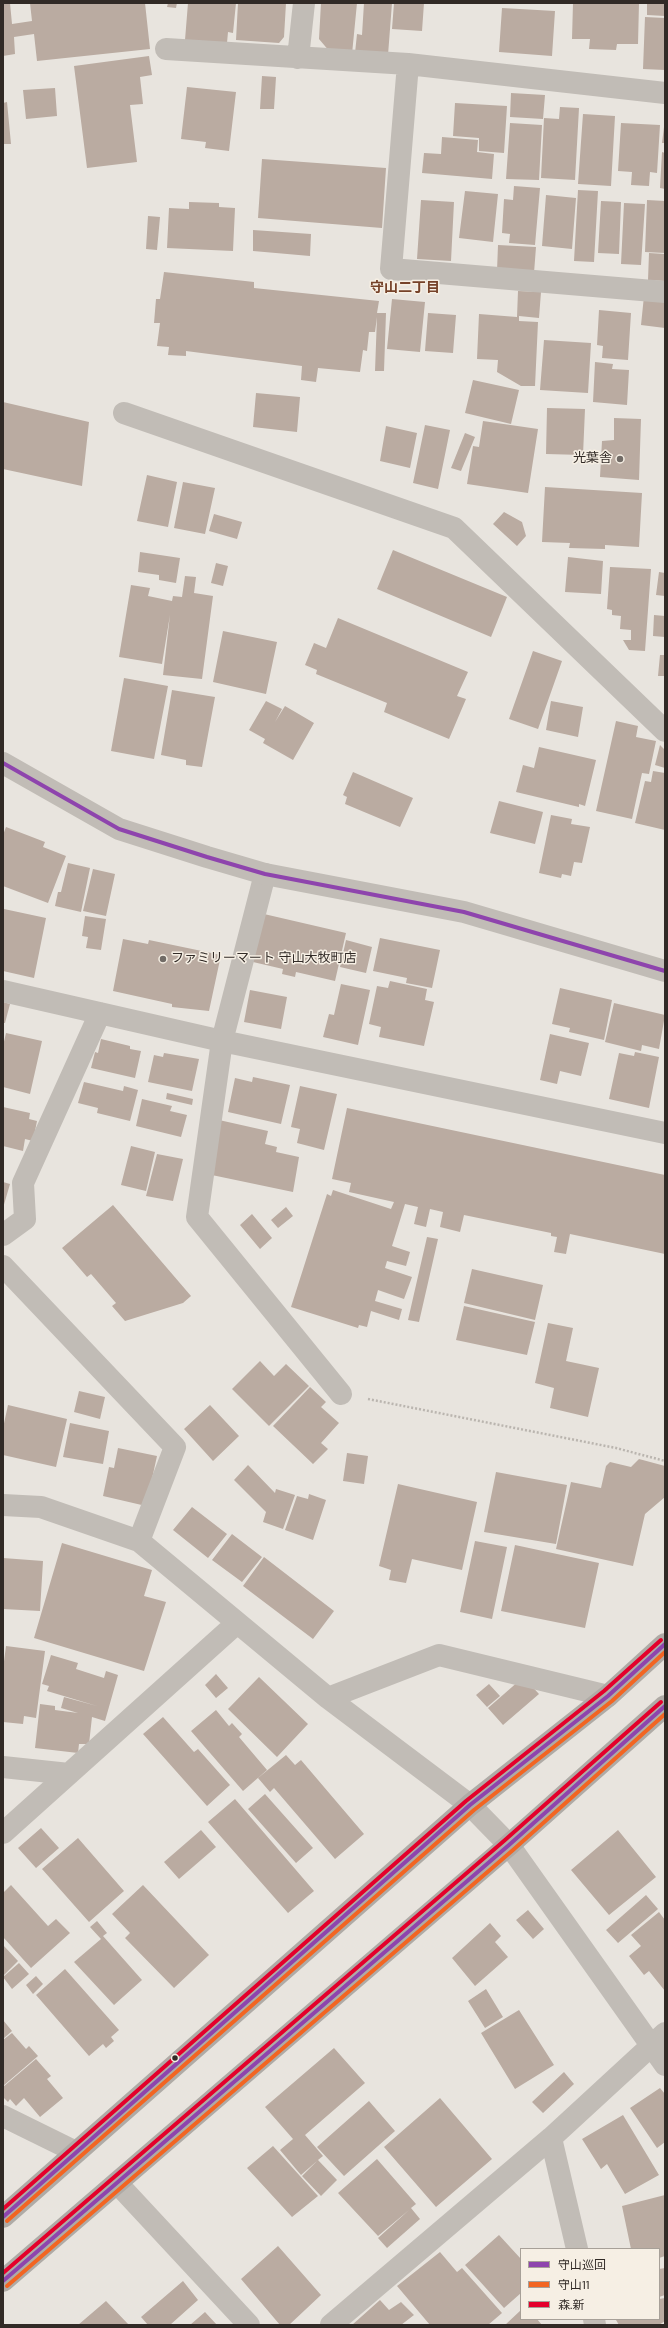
<!DOCTYPE html>
<html>
<head>
<meta charset="utf-8">
<style>
	body { margin:0 }
	#map { position:relative; width:668px; height:2328px; overflow:hidden; background:#e8e4de; font-family:"DM Sans","Noto Sans JP",sans-serif }
	canvas { display:block }
	.frame { position:absolute; inset:0; border:4px solid #312a26; pointer-events:none }
	.legend { position:absolute; left:520px; top:2248px; width:140px; height:72px; box-sizing:border-box; background:#f6efe4; border:1px solid #a7a098; margin:0; padding:5px 7px; list-style:none; font-size:12px; color:#312a26 }
	.legend li { display:flex; align-items:center; gap:8px; height:20px }
	.legend b { width:20px; border:1px solid #a7a098 }
</style>
</head>
<body>
<div id="map">
<canvas width="668" height="2328"></canvas>
<div class="frame"></div>
<ul class="legend">
<li><b style="height:5px;background:#8e44ad"></b>守山巡回</li>
<li><b style="height:5px;background:#f26522"></b>守山11</li>
<li><b style="height:5px;background:#e4002b"></b>森.新</li>
</ul>
</div>
<script>
const ctx = document.querySelector('canvas').getContext('2d');
ctx.lineJoin = 'round';
function fillPath(path, color) { ctx.fillStyle = color; ctx.fill(path, 'evenodd'); }
const toPath = rows => new Path2D(rows.map(r => 'M' + r).join(''));
function strokePath(path, color, width, dash) { ctx.strokeStyle = color; ctx.lineWidth = width; ctx.lineCap = dash ? 'butt' : 'round'; ctx.setLineDash(dash || []); ctx.stroke(path); }
function write(font, color, halo, rows, align = 'center') {
  ctx.font = font + ' "DM Sans","Noto Sans JP",sans-serif'; ctx.lineWidth = 3; ctx.setLineDash([]); ctx.textBaseline = 'middle'; ctx.strokeStyle = halo; ctx.fillStyle = color; for (const [text, x, y, turn = 0] of rows) {
    ctx.save(); ctx.translate(x, y); ctx.rotate((+turn || 0) * Math.PI / 180); ctx.textAlign = isNaN(turn) ? turn : align; if (halo) ctx.strokeText(text, 0, 0); ctx.fillText(text, 0, 0); ctx.restore();
  }
}
const building = toPath([
	[3,3,10,3,12,24,32,21,30,3,145,3,150,49,37,61,34,34,14,37,15,54,3,56],
	[168,3,177,3,176,8,167,7],
	[188,3,236,3,233,33,228,32,227,43,185,40],
	[238,3,286,3,284,37,279,43,236,40],
	[321,3,357,3,352,54,330,52,319,39],
	[364,3,392,3,388,55,355,53,357,34,362,35],
	[394,3,424,3,422,31,392,29],
	[573,3,639,3,638,44,617,44,616,50,589,49,590,39,572,39],
	[647,3,665,3,665,16,647,15],
	[502,8,555,11,552,56,499,52],
	[645,17,665,18,665,70,643,69],
	[149,56,152,75,140,77,143,104,130,105,137,162,87,168,74,66],
	[262,76,276,77,274,109,260,109],
	[187,87,236,92,229,151,205,148,206,142,181,139],
	[55,88,57,116,26,119,23,90],
	[511,93,545,95,543,119,510,117],
	[7,102,11,144,3,144,3,103],
	[455,103,507,106,504,153,479,151,479,138,453,136],
	[560,107,579,108,575,180,541,178,544,118,559,119],
	[583,114,615,116,611,186,578,184],
	[510,123,542,125,539,180,506,179],
	[621,123,660,125,657,173,650,172,649,186,631,185,632,172,618,171],
	[664,127,665,127,665,143,662,143],
	[442,137,478,140,477,152,494,154,492,179,422,173,424,153,441,154],
	[662,152,665,153,665,189,660,188],
	[262,159,386,168,382,228,258,218],
	[514,186,540,188,535,245,509,243,510,234,502,233,504,199,513,200],
	[578,190,598,191,594,262,574,261],
	[465,191,498,194,493,242,459,238],
	[546,195,576,198,572,249,542,246],
	[421,200,454,202,451,261,417,259],
	[647,200,665,201,665,253,645,252],
	[601,201,621,202,619,254,598,253],
	[189,202,219,203,219,207,235,208,233,251,167,248,169,208,189,209],
	[624,203,645,204,641,265,621,264],
	[148,216,160,217,157,250,146,249],
	[253,230,311,234,310,256,253,251],
	[498,245,536,247,534,273,497,271],
	[649,253,665,254,665,281,648,280],
	[164,272,254,282,254,288,379,301,377,313,386,313,384,371,375,371,377,317,375,332,369,332,367,351,363,350,360,372,318,368,316,382,301,380,302,366,186,351,186,356,168,355,169,347,157,346,160,323,154,323,156,299,160,299],
	[518,291,541,292,539,318,519,316,519,321,538,322,535,386,521,386,497,372,498,360,477,359,479,314,517,317],
	[644,296,665,297,665,328,641,325],
	[392,299,425,302,420,352,387,349],
	[599,310,631,313,628,360,602,358,603,346,597,345],
	[428,313,456,315,453,353,425,351],
	[544,340,591,343,588,393,540,390],
	[595,362,613,364,612,369,629,370,627,405,593,402],
	[473,380,519,390,511,424,465,413],
	[256,393,300,397,297,432,253,427],
	[3,402,89,422,82,486,3,469],
	[547,408,585,409,583,455,546,454],
	[614,418,641,419,639,480,600,477,602,441,614,440],
	[483,421,538,429,528,493,467,484,473,446,479,447],
	[425,425,450,430,438,489,413,483],
	[386,426,417,433,410,468,380,461],
	[465,433,475,437,461,471,451,468],
	[147,475,177,482,168,527,137,521],
	[183,482,215,488,205,534,174,528],
	[545,487,642,493,639,547,605,545,605,549,569,548,570,543,542,542],
	[504,512,522,522,526,536,517,546,493,524],
	[214,514,242,522,237,539,209,531],
	[393,550,507,597,491,637,377,589],
	[140,552,180,558,176,583,159,580,159,575,138,572],
	[568,557,603,561,601,594,565,592],
	[216,563,228,566,223,586,211,583],
	[610,567,651,569,645,651,629,650,623,640,631,640,631,630,620,629,621,616,612,615,612,610,607,609],
	[659,572,665,573,665,596,656,595],
	[185,576,196,577,194,593,213,596,202,679,163,675,170,615,162,664,119,657,131,585,150,588,148,596,172,601,173,596,182,597],
	[654,615,665,616,665,637,653,636],
	[338,618,468,672,457,696,466,699,449,739,384,712,387,703,316,674,317,670,305,665,314,643,326,648],
	[223,631,277,642,266,694,213,682],
	[533,651,562,661,538,729,509,719],
	[660,655,665,655,665,676,658,676],
	[124,678,168,686,154,759,111,751],
	[172,690,215,697,202,767,186,765,186,760,161,755],
	[266,701,282,709,275,722,285,706,314,723,293,760,263,743,265,739,249,730],
	[551,701,583,707,578,737,546,730],
	[616,721,638,726,636,737,656,741,649,774,642,773,632,819,596,811],
	[660,745,665,750,665,768,655,765],
	[539,747,596,760,585,806,579,804,579,807,516,792,523,765,534,768],
	[653,771,665,773,665,830,635,823,645,781,651,782],
	[353,772,413,798,400,827,345,804,347,797,343,795],
	[499,801,543,812,535,844,490,833],
	[551,815,572,819,571,824,590,827,582,863,574,862,571,876,562,874,561,878,539,873],
	[6,827,45,842,43,847,66,856,48,903,3,886,3,835],
	[68,863,90,868,81,912,55,906,58,892,61,892],
	[93,869,115,874,106,916,83,911],
	[4,909,46,918,34,978,3,971],
	[264,914,346,933,335,981,296,972,295,977,282,974,283,969,253,962],
	[85,916,106,919,101,950,86,948,88,937,82,936],
	[380,938,440,950,432,988,406,983,407,978,373,971],
	[123,939,148,944,149,940,221,955,209,1011,172,1007,172,1004,113,991],
	[346,940,372,947,366,973,340,967],
	[390,981,427,989,425,1000,434,1002,424,1046,379,1037,381,1027,369,1024,377,986,388,988],
	[341,984,370,990,358,1045,323,1037,329,1014,334,1015],
	[560,988,612,1000,604,1040,569,1032,570,1028,552,1024],
	[250,990,287,997,281,1029,244,1022],
	[3,1002,10,1004,5,1023,3,1023],
	[614,1003,665,1015,659,1049,642,1045,641,1051,605,1042],
	[6,1033,42,1041,30,1094,3,1087,3,1046],
	[550,1034,589,1043,581,1076,560,1071,557,1084,540,1080],
	[101,1039,130,1046,130,1049,141,1051,135,1078,91,1068,95,1052,98,1053],
	[635,1052,659,1057,649,1108,609,1099,619,1053,634,1056],
	[164,1053,199,1059,192,1091,148,1082,154,1055,163,1057],
	[253,1077,290,1085,281,1124,228,1112,235,1078,252,1082],
	[84,1082,123,1091,124,1086,138,1090,130,1121,97,1113,98,1108,78,1103],
	[300,1086,337,1094,324,1150,297,1143,300,1129,291,1127],
	[167,1093,193,1099,192,1105,166,1099],
	[142,1099,172,1106,170,1111,187,1115,181,1137,136,1126],
	[3,1107,30,1113,29,1119,37,1121,33,1141,25,1139,23,1151,3,1146],
	[347,1108,665,1175,665,1254,570,1234,566,1254,554,1252,557,1237,551,1236,551,1233,464,1215,460,1232,440,1227,443,1212,430,1209,426,1227,414,1224,418,1207,405,1204,392,1246,410,1252,406,1266,387,1261,385,1268,412,1277,404,1299,378,1290,375,1301,402,1309,399,1320,371,1311,367,1327,359,1325,358,1328,291,1307,327,1194,331,1196,333,1190,391,1209,394,1202,349,1192,351,1183,332,1179],
	[219,1120,268,1131,265,1144,277,1147,276,1152,299,1157,293,1192,207,1174],
	[131,1146,155,1152,146,1191,121,1185],
	[157,1154,183,1159,173,1201,146,1196],
	[3,1182,10,1184,3,1208],
	[113,1205,191,1296,183,1303,125,1321,112,1306,116,1303,91,1274,87,1277,62,1248],
	[286,1207,293,1216,278,1228,271,1220],
	[252,1214,272,1238,260,1249,240,1225],
	[427,1237,438,1239,419,1322,408,1320],
	[472,1269,543,1285,535,1320,464,1303],
	[464,1306,535,1322,527,1355,456,1340],
	[548,1323,573,1328,566,1361,599,1368,588,1417,550,1408,554,1388,535,1383],
	[260,1361,274,1376,286,1364,309,1386,269,1426,232,1389],
	[310,1387,326,1402,321,1407,339,1423,321,1443,328,1449,313,1464,273,1426],
	[79,1391,105,1397,100,1419,74,1412],
	[8,1405,67,1419,56,1467,3,1455,3,1428],
	[210,1405,239,1436,213,1461,184,1429],
	[70,1423,109,1431,103,1464,63,1457],
	[118,1448,157,1456,146,1506,103,1496,109,1467,114,1468],
	[347,1453,368,1456,364,1484,343,1481],
	[639,1459,665,1466,665,1497,645,1514,633,1566,556,1549,571,1482,601,1488,606,1466,610,1462,631,1467],
	[248,1465,275,1493,276,1489,295,1495,283,1529,263,1522,266,1512,234,1480],
	[496,1472,567,1485,556,1544,484,1532],
	[398,1484,477,1502,462,1570,412,1559,406,1583,389,1580,391,1570,379,1566],
	[309,1494,326,1500,313,1540,285,1530,297,1496,308,1499],
	[192,1507,227,1534,208,1558,173,1530],
	[232,1534,262,1557,242,1582,212,1560],
	[475,1541,507,1547,492,1619,460,1612],
	[62,1543,152,1570,144,1596,166,1602,144,1671,34,1638],
	[515,1545,599,1563,585,1628,501,1611],
	[264,1557,334,1611,313,1639,243,1586],
	[3,1558,43,1561,40,1611,3,1609],
	[6,1646,45,1651,36,1718,24,1716,23,1724,3,1722,3,1669],
	[51,1655,78,1663,76,1669,104,1678,106,1671,118,1675,105,1721,92,1717,89,1744,79,1744,78,1753,35,1748,40,1704,55,1706,55,1710,78,1713,61,1708,64,1697,97,1706,47,1691,49,1686,42,1684],
	[216,1674,228,1688,216,1698,205,1685],
	[259,1677,308,1724,277,1757,228,1709],
	[520,1680,526,1680,539,1694,503,1725,488,1708],
	[489,1684,500,1696,487,1707,476,1695],
	[216,1710,229,1726,232,1723,242,1734,239,1737,267,1770,243,1791,191,1731],
	[163,1717,194,1752,198,1749,230,1785,207,1806,143,1734],
	[286,1755,295,1765,301,1760,364,1834,335,1859,274,1788,270,1792,258,1778],
	[265,1794,313,1848,296,1863,248,1809],
	[235,1799,314,1891,288,1913,208,1822],
	[41,1828,59,1848,36,1868,18,1848],
	[201,1830,216,1847,179,1879,164,1862],
	[618,1830,656,1877,609,1915,571,1870],
	[78,1838,124,1891,89,1922,42,1869],
	[11,1885,48,1926,56,1919,70,1933,31,1968,3,1937,3,1893],
	[143,1885,209,1955,174,1988,125,1938,130,1933,112,1914],
	[646,1895,658,1909,618,1943,606,1930],
	[528,1910,544,1929,533,1939,516,1920],
	[659,1912,665,1920,665,1991,649,1971,644,1975,629,1956,641,1946,631,1935],
	[97,1921,107,1933,103,1936,142,1980,114,2005,74,1962,101,1939,90,1927],
	[490,1923,501,1936,495,1942,508,1957,475,1986,452,1958],
	[3,1945,18,1961,3,1976],
	[19,1963,29,1974,12,1989,3,1977],
	[65,1969,119,2030,111,2037,114,2041,106,2048,103,2044,89,2056,36,1995],
	[36,1976,43,1984,33,1994,26,1985],
	[486,1989,503,2017,485,2028,468,2001],
	[519,2010,554,2065,515,2089,481,2033],
	[3,2020,12,2031,3,2039],
	[12,2033,26,2049,29,2046,38,2056,3,2086,3,2040],
	[334,2048,365,2083,305,2135,323,2156,318,2160,337,2180,321,2196,302,2176,317,2161,301,2175,280,2150,293,2139,265,2107],
	[36,2059,51,2076,47,2079,63,2098,40,2117,24,2098,16,2106,10,2099,8,2102,3,2097,3,2087],
	[564,2072,574,2084,543,2113,532,2102],
	[660,2088,665,2094,665,2142,657,2148,630,2108],
	[440,2098,492,2159,436,2207,384,2147],
	[369,2101,395,2131,344,2176,317,2147],
	[623,2115,659,2175,625,2194,607,2164,601,2169,582,2139],
	[273,2146,318,2196,292,2217,247,2168],
	[377,2159,416,2204,411,2208,420,2219,387,2248,378,2238,409,2210,378,2236,338,2193],
	[665,2195,665,2256,659,2258,659,2249,631,2249,622,2206],
	[499,2235,521,2259,521,2293,504,2308,465,2265],
	[278,2246,321,2295,289,2325,280,2325,241,2279],
	[440,2252,457,2272,462,2268,502,2313,488,2325,430,2325,397,2286],
	[665,2268,665,2295,659,2297,659,2269],
	[183,2281,198,2300,170,2325,148,2325,141,2317],
	[665,2298,665,2321,659,2325,619,2325,616,2320,659,2319,659,2299],
	[380,2300,389,2310,401,2302,414,2315,401,2325,352,2325],
	[106,2301,129,2325,78,2325],
	[521,2310,521,2319,537,2319,542,2325,505,2325],
	[205,2312,217,2325,190,2325]
]);
const path = toPath([
	[368,1399,616,1448,665,1461]
]);
const minor = toPath([
	[166,49,408,64,665,93],
	[298,58,304,3],
	[408,64,391,269,665,292],
	[124,413,454,528,665,731],
	[265,874,222,1041,197,1217,341,1394],
	[3,991,222,1041,665,1133],
	[3,1235,25,1219,23,1183,100,1013],
	[3,1266,175,1447,139,1541],
	[3,1505,41,1507,139,1541,328,1698,470,1805,509,1845,665,2065],
	[328,1698,439,1655,608,1696],
	[3,1767,69,1774],
	[3,1833,237,1623],
	[3,2116,76,2152],
	[551,2138,577,2249],
	[117,2183,249,2325],
	[594,2319,595,2325],
	[331,2325,551,2138,665,2033]
]);
const tertiary = toPath([
	[3,763,119,829,207,857,265,874,464,912,665,971]
]);
const primary = toPath([
	[3,2217,470,1805,608,1696,665,1644],
	[3,2281,509,1845,665,1706]
]);
const bus1 = toPath([
	[3,763,119,829,207,857,265,874,464,912,665,971],
	[3,2217,470,1805,608,1696,665,1644],
	[3,2281,509,1845,665,1706]
]);
const bus2 = toPath([
	[7,2221,474,1810,612,1701,665,1652],
	[7,2286,513,1850,665,1714]
]);
const bus3 = toPath([
	[3,2209,466,1801,604,1691,661,1640],
	[3,2273,505,1840,661,1702]
]);
const markers = [
	[620,459,4,"#716b66"],
	[163,959,4,"#716b66"],
	[175,2058,3.5,"#312a26"]
];
const poiNames = [
	["光葉舎",612,459],
	["ファミリーマート 守山大牧町店",171,959,"left"]
];
const neighbourhoodNames = [
	["守山二丁目",405,288]
];
fillPath(building, '#baaba1');
strokePath(path, '#bab5af', 2.5, [2, 2]);
strokePath(minor, '#c1bcb6', 22);
strokePath(tertiary, '#c1bcb6', 22);
strokePath(primary, '#afaba6', 22);
strokePath(bus1, '#8e44ad', 4);
strokePath(bus2, '#f26522', 4);
strokePath(bus3, '#e4002b', 4);
for (const [x, y, r, color] of markers) { const dot = new Path2D(); dot.arc(x, y, r, 0, 2 * Math.PI); ctx.fillStyle = color; ctx.fill(dot); strokePath(dot, '#f6efe4', 1.5); }
write('13px', '#312a26', '#f6efe4', poiNames, 'right');
write('bold 14px', '#764229', '#f6efe4', neighbourhoodNames);
</script>
</body>
</html>
